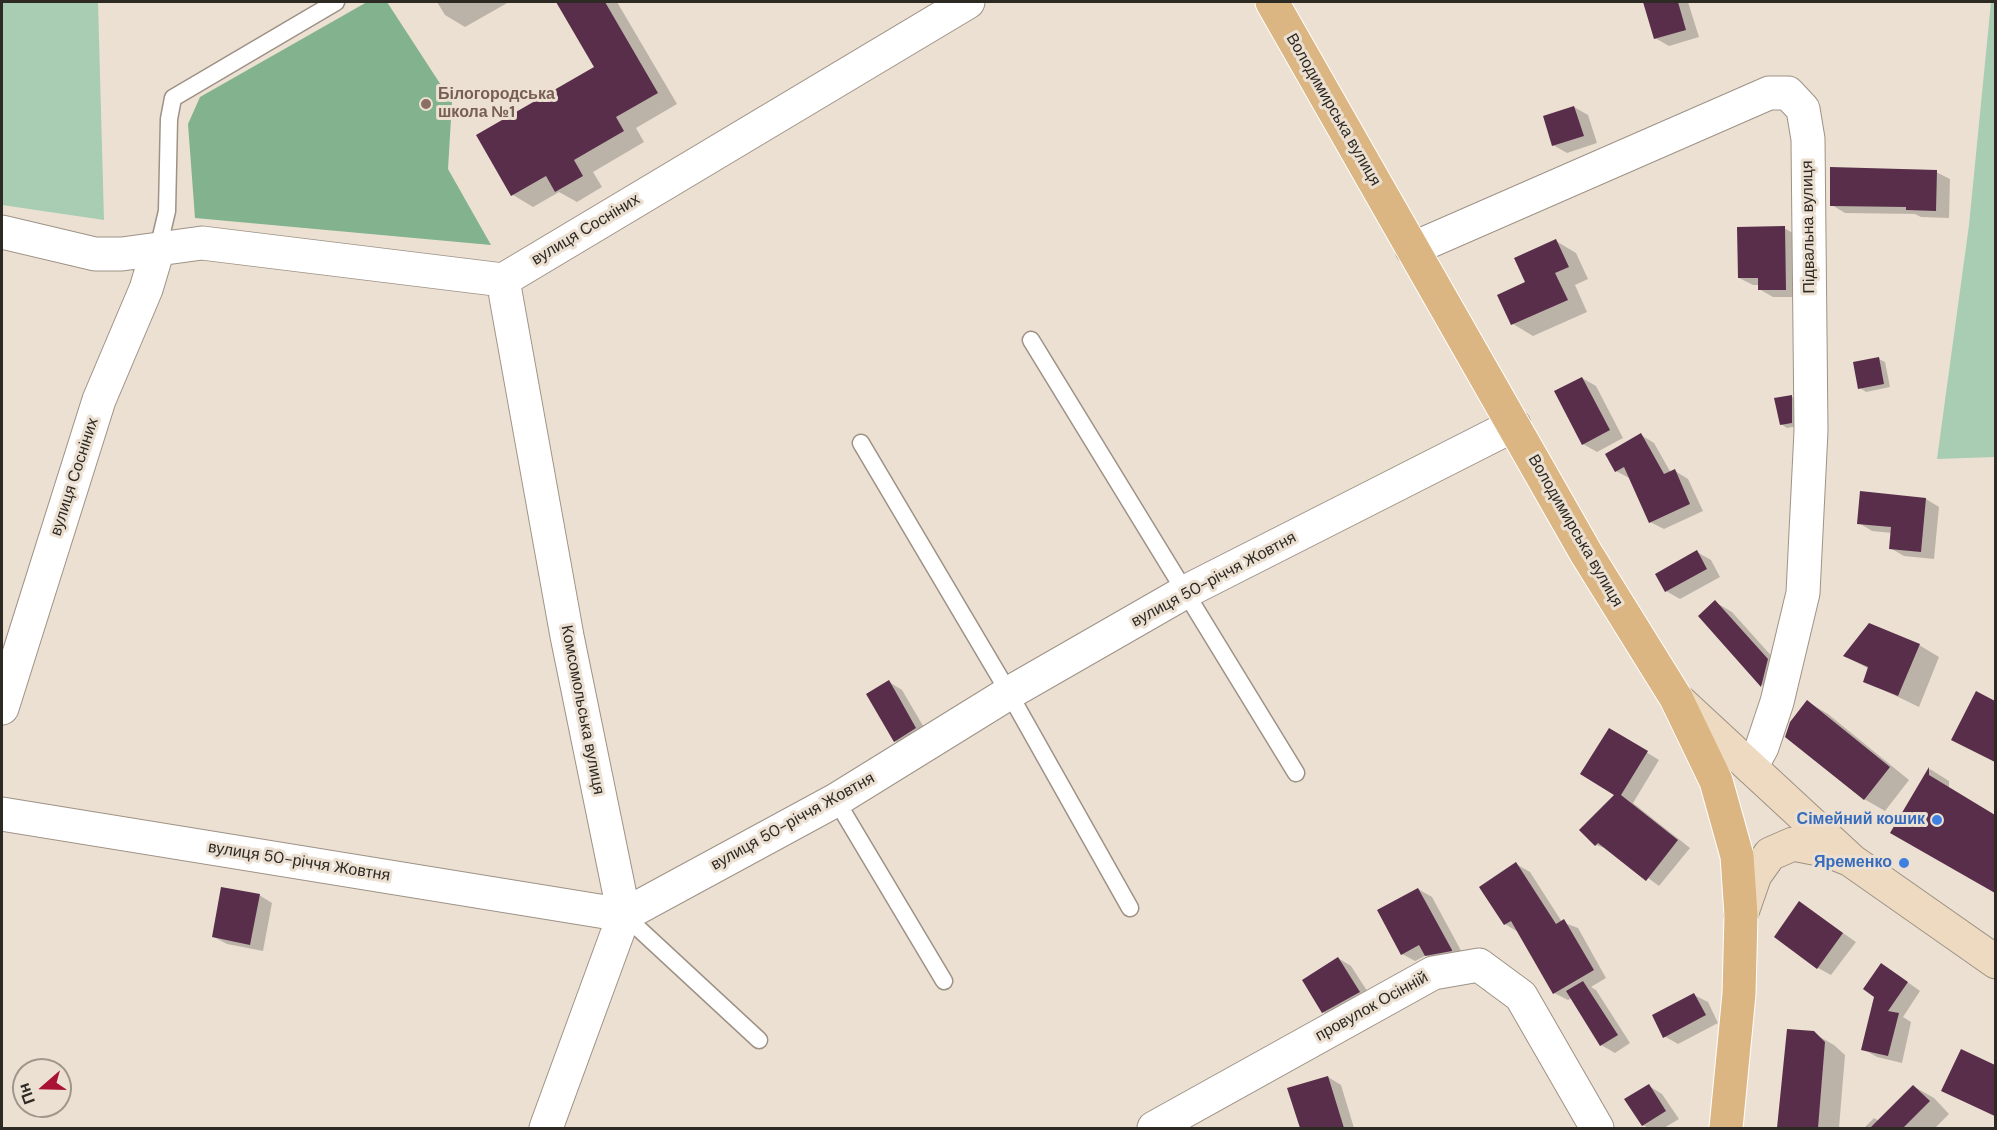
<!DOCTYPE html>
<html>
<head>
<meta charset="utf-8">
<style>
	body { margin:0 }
	#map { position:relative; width:1997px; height:1130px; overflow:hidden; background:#ece0d2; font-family:"DM Sans",sans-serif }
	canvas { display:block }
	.frame { position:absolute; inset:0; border:3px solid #2d2923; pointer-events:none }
	.north { position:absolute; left:12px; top:1058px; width:60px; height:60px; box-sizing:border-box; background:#ece0d2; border:2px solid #a0978c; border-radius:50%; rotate:250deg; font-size:16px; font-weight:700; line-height:24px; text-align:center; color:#2d2923 }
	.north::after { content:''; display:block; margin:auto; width:21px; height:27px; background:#a91135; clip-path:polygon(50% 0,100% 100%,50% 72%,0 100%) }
</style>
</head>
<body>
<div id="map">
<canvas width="1997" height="1130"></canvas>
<div class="frame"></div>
<div class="north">Пн</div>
</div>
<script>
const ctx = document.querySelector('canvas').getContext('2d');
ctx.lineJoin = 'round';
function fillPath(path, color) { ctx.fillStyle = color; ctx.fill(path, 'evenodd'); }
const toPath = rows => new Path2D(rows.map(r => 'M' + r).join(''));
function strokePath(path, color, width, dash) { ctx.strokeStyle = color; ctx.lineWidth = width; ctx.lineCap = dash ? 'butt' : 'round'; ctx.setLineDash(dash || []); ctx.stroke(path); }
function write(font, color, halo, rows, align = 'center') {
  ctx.font = font + ' "DM Sans",sans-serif'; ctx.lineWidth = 6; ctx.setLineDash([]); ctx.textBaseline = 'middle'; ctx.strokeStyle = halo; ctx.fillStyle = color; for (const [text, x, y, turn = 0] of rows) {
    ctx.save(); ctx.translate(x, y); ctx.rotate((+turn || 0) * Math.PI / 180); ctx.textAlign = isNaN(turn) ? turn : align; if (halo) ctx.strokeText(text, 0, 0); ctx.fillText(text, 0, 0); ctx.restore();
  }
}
const green = toPath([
	[2,2,98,2,104,220,2,205],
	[1991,2,1996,2,1995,457,1937,459,1969,225]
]);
const forest = toPath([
	[367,2,387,2,452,102,448,169,491,245,195,218,188,124,200,97]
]);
const shadow = toPath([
	[437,2,509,2,465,27,445,15],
	[558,2,617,2,677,104,636,128,644,142,593,172,602,187,577,202,559,192,533,207,513,195,596,67],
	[1644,2,1688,2,1699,37,1669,46,1655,38],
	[1574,107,1588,115,1597,143,1567,153,1553,145],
	[1936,172,1950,179,1949,218,1921,217,1915,214,1845,213,1832,205],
	[1784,228,1798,236,1799,297,1773,297,1759,289,1759,285,1753,285,1739,278],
	[1556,241,1576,253,1588,279,1575,285,1587,312,1533,336,1513,324,1527,283],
	[1879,359,1885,362,1890,387,1866,392,1860,388],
	[1582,378,1596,386,1623,438,1597,452,1583,444],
	[1792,397,1798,400,1798,426,1787,428,1781,424],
	[1641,435,1654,443,1671,473,1675,471,1688,479,1703,511,1664,529,1650,522,1631,479,1616,471],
	[1926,499,1939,507,1934,559,1904,556,1890,548,1892,533,1872,531,1859,523],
	[1697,552,1711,560,1720,577,1680,599,1666,591],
	[1715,602,1732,612,1784,670,1778,695,1762,685,1700,616],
	[1919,645,1939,657,1919,707,1865,681,1869,669,1845,656],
	[889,682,902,690,929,736,909,749,895,741],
	[1976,693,1996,703,1996,762,1967,747],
	[1808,702,1828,714,1909,780,1885,811,1864,799],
	[1622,737,1659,760,1633,803,1690,848,1659,886,1610,850,1596,845,1617,795],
	[1930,769,1949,781,1949,788,1996,816,1996,892,1892,832],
	[1516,864,1530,872,1562,922,1578,928,1606,978,1591,987,1596,990,1630,1043,1615,1053,1601,1045,1572,998,1568,1000,1554,993,1518,932,1505,924],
	[1418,889,1432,897,1465,958,1440,963,1427,955,1415,961,1402,954],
	[259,895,272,903,263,951,227,944,214,937],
	[1800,903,1856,942,1831,975,1818,968],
	[1338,958,1351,966,1373,1000,1337,1020,1323,1012],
	[1895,973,1920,991,1903,1017,1911,1022,1902,1063,1877,1057,1863,1049],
	[1694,995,1708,1002,1718,1023,1678,1044,1664,1036],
	[1788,1030,1813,1033,1834,1045,1845,1055,1839,1128,1779,1128],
	[1962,1051,1996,1067,1996,1117,1943,1091],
	[1328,1077,1341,1085,1354,1128,1302,1128,1289,1089],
	[1649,1086,1662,1094,1679,1119,1664,1128,1648,1128,1643,1125],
	[1913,1086,1934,1098,1949,1114,1935,1128,1864,1128,1874,1118,1879,1121]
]);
const building = toPath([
	[556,2,605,2,658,93,616,117,624,131,574,160,583,176,555,192,546,176,511,196,476,135,594,67],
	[1643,2,1678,2,1686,30,1654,39],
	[1574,106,1584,136,1552,146,1543,116],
	[1830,167,1937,170,1936,211,1906,210,1906,207,1830,206],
	[1785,226,1786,290,1758,290,1758,278,1738,278,1737,227],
	[1556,239,1569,267,1555,273,1568,300,1511,325,1497,295,1525,282,1514,258],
	[1879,357,1884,384,1858,389,1853,362],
	[1582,377,1610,430,1582,445,1554,391],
	[1792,395,1792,423,1780,425,1774,398],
	[1641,433,1664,474,1675,469,1690,504,1649,523,1624,467,1615,472,1605,454],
	[1860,491,1926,498,1921,552,1889,549,1891,527,1857,524],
	[1697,550,1707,569,1665,592,1655,574],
	[1715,600,1768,659,1761,687,1698,616],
	[1869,623,1920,644,1898,696,1863,682,1868,667,1843,656],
	[889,680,916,728,894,742,866,694],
	[1976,691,1995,701,1995,762,1951,740],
	[1807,700,1890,767,1864,800,1785,737,1790,722],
	[1609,728,1648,751,1621,795,1678,840,1646,881,1598,843,1595,846,1579,830,1614,795,1580,774],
	[1929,767,1929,775,1995,815,1995,893,1890,833],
	[1516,862,1556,924,1564,919,1594,970,1553,994,1511,921,1504,925,1479,887],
	[221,887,260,894,250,945,212,937],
	[1418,888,1452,950,1452,951,1425,956,1419,945,1401,955,1377,910],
	[1799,901,1843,933,1817,969,1774,937],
	[1338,957,1360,992,1322,1013,1302,980],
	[1881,963,1908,982,1888,1011,1899,1013,1888,1056,1861,1050,1874,997,1863,989],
	[1583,981,1618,1035,1600,1046,1566,991],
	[1694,993,1706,1015,1663,1038,1652,1015],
	[1787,1029,1814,1031,1825,1042,1818,1128,1777,1128],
	[1961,1049,1995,1065,1995,1116,1941,1091],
	[1328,1076,1344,1128,1300,1128,1287,1088],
	[1649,1084,1666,1111,1642,1126,1624,1099],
	[1913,1085,1930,1101,1903,1128,1870,1128]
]);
const lane = toPath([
	[158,249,167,211,169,119,173,98,336,2],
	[1031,340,1296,773],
	[861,443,1009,693,1130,908],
	[836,800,944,981],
	[624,915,759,1040]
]);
const street = toPath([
	[2,232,95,254,122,254,202,243,503,280,968,2],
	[1412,249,1769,93,1788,93,1803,109,1808,139,1811,431,1803,593,1777,702,1762,747,1751,767],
	[503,280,567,636,624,915,546,1128],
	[2,708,99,400,146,289,158,249],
	[2,814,624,915,836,800,1009,693,1185,592,1514,425],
	[1154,1128,1433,973,1479,965,1521,996,1597,1128]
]);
const secondary = toPath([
	[1677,699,1852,861,1996,962],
	[1741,915,1755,875,1770,854,1793,844,1829,851,1846,858]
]);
const primary = toPath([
	[1272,2,1586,553,1676,698,1716,781,1737,856,1741,915,1739,994,1726,1128]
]);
const markers = [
	[426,104,6,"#8d6e63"],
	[1937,820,6,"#3f7fe0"],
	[1904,863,6,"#3f7fe0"]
];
const educationNames = [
	["Білогородська",438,95],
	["школа №1",438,113]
];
const streetNames = [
	["Володимирська вулиця",1333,110,60],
	["Підвальна вулиця",1809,227,-91],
	["вулиця Сосніних",586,230,-31],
	["вулиця Сосніних",75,477,-72],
	["Володимирська вулиця",1575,531,60],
	["вулиця 50-річчя Жовтня",1214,580,-28],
	["Комсомольська вулиця",582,710,79],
	["вулиця 50-річчя Жовтня",793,822,-29],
	["вулиця 50-річчя Жовтня",299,862,9],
	["провулок Осінній",1372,1007,-29]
];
const shopNames = [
	["Сімейний кошик",1925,820],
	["Яременко",1892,863]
];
fillPath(green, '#a9cdb2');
fillPath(forest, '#82b28e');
fillPath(shadow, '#0003');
fillPath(building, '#582e4b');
strokePath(lane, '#9e9286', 19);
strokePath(street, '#9e9286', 35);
strokePath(secondary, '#9e9286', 35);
strokePath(primary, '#fff', 35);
strokePath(lane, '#fff', 16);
strokePath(street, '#fff', 33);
strokePath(secondary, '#eddac0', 33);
strokePath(primary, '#dcb682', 33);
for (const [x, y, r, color] of markers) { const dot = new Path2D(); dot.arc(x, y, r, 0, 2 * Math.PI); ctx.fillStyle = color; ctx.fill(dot); strokePath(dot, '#ece0d2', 2); }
write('bold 16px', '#785e54', '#ece0d2', educationNames, 'left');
write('16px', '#2d2923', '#ece0d2', streetNames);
write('bold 16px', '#366cbe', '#ece0d2', shopNames, 'right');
</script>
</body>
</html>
